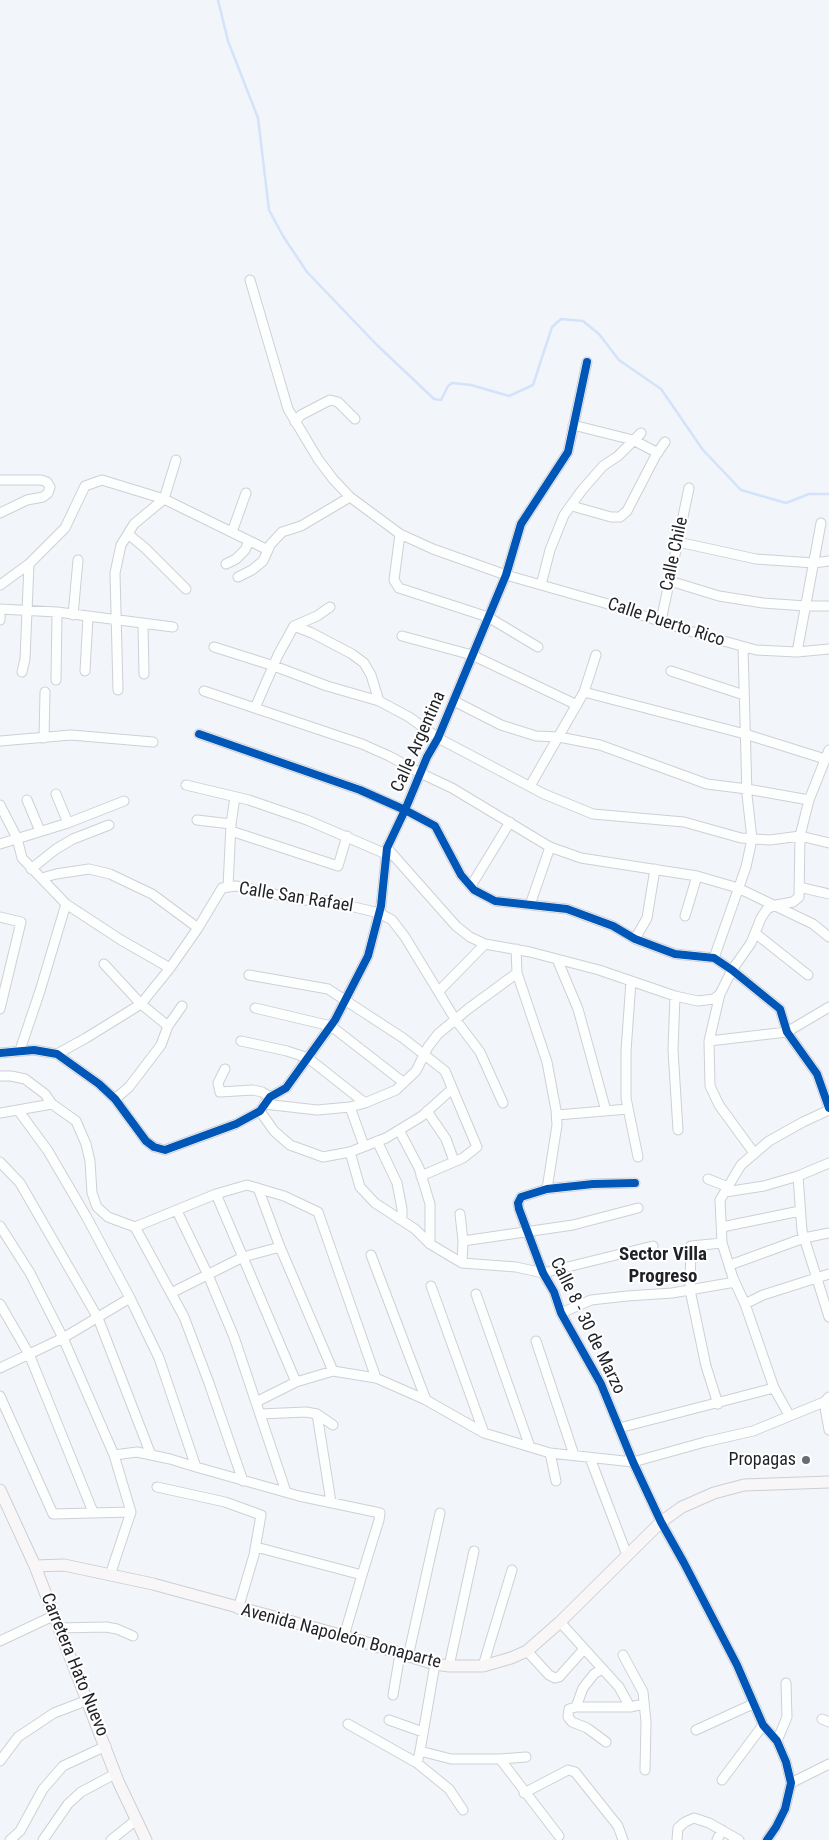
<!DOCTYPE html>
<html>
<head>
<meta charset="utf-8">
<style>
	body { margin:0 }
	canvas { display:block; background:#f2f5fa }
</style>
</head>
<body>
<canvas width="829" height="1840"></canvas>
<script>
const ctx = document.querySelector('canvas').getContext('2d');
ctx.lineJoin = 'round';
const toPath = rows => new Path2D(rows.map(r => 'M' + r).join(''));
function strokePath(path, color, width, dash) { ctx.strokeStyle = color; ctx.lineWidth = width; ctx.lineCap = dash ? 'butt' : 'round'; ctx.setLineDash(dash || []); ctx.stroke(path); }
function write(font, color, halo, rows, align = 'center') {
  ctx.font = font + ' "Roboto Condensed",sans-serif'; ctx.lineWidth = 4; ctx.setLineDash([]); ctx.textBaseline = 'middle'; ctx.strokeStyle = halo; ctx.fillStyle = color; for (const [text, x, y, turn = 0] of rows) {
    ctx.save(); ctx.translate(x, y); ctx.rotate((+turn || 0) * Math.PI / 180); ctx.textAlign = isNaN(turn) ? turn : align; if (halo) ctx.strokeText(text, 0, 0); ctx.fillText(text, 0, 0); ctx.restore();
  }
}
const stream = toPath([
	[218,0,228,41,258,118,269,210,283,236,307,272,377,345,434,399,441,400,448,386,452,383,471,385,509,396,533,385,552,327,561,319,583,321,599,334,619,360,661,389,703,450,741,490,786,503,809,494,829,494]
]);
const minor = toPath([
	[250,280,288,409,318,459,333,479,350,497,400,534,433,549,506,575,608,604,702,635,756,650,797,652,829,649],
	[295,422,301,415,330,400,338,402,355,419],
	[573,425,633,440,658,453],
	[0,480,41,480,47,482,50,487,48,493,43,497,27,500,0,513],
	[572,506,611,517,620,517,627,511,656,455,665,442],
	[232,532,246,493],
	[128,534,145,548,186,589],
	[400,534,394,580,399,588,488,617,538,647],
	[678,542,756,559,814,563,829,561],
	[226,564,236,559,245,550,249,541],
	[238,577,252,570,263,561,268,550],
	[670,581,719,596,763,603,806,606,829,606],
	[0,585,29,564,65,528,85,486,102,480,164,499,268,550,270,545,282,532,301,526,350,497],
	[541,585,550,550,564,515,582,490,603,466,618,456,641,433],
	[0,609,57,612,173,627],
	[73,615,78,560],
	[0,620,0,609],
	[661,621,689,488],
	[143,624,144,674],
	[294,626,312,633,352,654,364,663,371,675,379,701],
	[402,636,472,655,577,705],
	[214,647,274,666,327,686,379,701,409,717,438,738,544,794,593,814,684,822,741,838,770,840,800,836,829,843],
	[797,652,821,523],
	[85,671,88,617],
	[671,671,744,695],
	[22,672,25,659,29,564],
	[56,680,57,612],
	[118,690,115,573,121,545,134,524,164,499,176,460],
	[204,691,362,744,389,756,420,773,452,788,550,847,581,858,697,876,738,888,813,924,829,937],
	[584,692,745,734,825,759],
	[454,701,501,725,536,736,559,737,600,745,707,784,747,789,809,800],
	[255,708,278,655,294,626,317,616,330,607],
	[199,734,360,790,405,810,435,826,461,875,474,890,495,901,567,909,613,926,635,939,675,954,714,958,732,970,780,1009,787,1032,817,1074,829,1108],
	[44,738,45,692],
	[0,741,71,735,153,742],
	[186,785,249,800,307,820,386,854],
	[530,786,584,692,596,655],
	[56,794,68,823],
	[27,800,40,831],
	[0,805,17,838,22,858,66,904,121,940,170,968],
	[197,820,231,824],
	[231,831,338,866,347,836],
	[0,844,68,823,124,801],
	[387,848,456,926,470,937,485,944,530,952,599,970,675,996,698,1001,714,999,720,994,732,970,751,943,761,918,767,909,776,905,793,902,799,897,800,836,809,800,829,750],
	[31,869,56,849,73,839,109,825],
	[42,878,56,874,89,869,110,874,152,894,198,928],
	[471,886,510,822],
	[228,887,231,824,235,797],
	[799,887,829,894],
	[530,905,550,847],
	[685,916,697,876],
	[0,917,21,922,0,1009],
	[755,933,808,975],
	[635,939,647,918,655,869],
	[516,949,517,973,547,1062,556,1110,557,1125,547,1189],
	[714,958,746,867,752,839,747,795,743,647],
	[557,959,578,1009,606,1111],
	[104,964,141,1004,168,1026],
	[249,975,328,989,403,1038,445,1071,477,1147,463,1158,421,1176],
	[631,981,626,1051,626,1098,638,1157],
	[439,991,485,944],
	[720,994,709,1041,710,1086,719,1105,754,1153],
	[675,996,673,1050,678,1130],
	[255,1008,331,1026,403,1082],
	[241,1041,287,1051,308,1058,365,1103],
	[709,1041,787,1032,829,1007],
	[20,1050,40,991,66,904],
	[0,1053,34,1050,57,1054,99,1084,115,1099,146,1141,154,1147,165,1150,236,1124,260,1111,270,1097,286,1088,335,1020,368,956,381,906,387,848,405,810,427,757,438,738,506,575,521,524,568,452,587,362],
	[57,1054,86,1038,141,1004,170,968,198,928,222,888,236,886,302,900,329,901,379,913,392,920,405,937,455,1019,480,1052,503,1103],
	[225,1069,218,1083,220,1092,253,1090,262,1092,270,1097],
	[0,1076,11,1076,25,1079,45,1094,52,1104],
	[115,1099,129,1087,161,1045,168,1026,182,1006],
	[264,1104,317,1110,350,1107,365,1103,396,1090,416,1071,428,1047,438,1034,468,1009,517,973],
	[350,1107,364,1146],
	[18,1110,48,1151,86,1216,130,1298,159,1358,196,1467,299,1496,380,1513,379,1520,362,1575],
	[260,1111,274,1131,290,1145,323,1157,350,1152,386,1138,422,1116,452,1089],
	[427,1111,446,1139,454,1161],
	[0,1113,52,1104,76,1121,86,1144,90,1161,92,1193,97,1207,108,1217,135,1227,184,1317,209,1383,243,1481],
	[557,1115,628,1109],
	[399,1130,419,1168,430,1204,430,1244],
	[377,1141,397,1183,402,1209,402,1216,399,1219],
	[350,1152,360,1187,375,1203,415,1229,430,1244,462,1263,516,1267,543,1273,653,1246],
	[0,1162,20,1183,98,1318,151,1455],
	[798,1176,802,1231,829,1317],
	[708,1179,728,1187],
	[635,1183,593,1184,547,1189,521,1197,518,1203,519,1209,543,1273,554,1292,561,1313,601,1384,633,1462,661,1522,684,1563,737,1665,763,1725,777,1741,786,1762,791,1783,785,1809,776,1827,767,1840],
	[258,1188,280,1247,333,1371],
	[725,1192,764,1186,798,1176,829,1163],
	[216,1194,296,1382],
	[177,1211,208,1275,234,1337,286,1492],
	[460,1214,463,1241,462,1263],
	[0,1226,30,1273,63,1338,114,1455,131,1512],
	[135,1227,216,1194,247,1185,284,1196,318,1212,376,1378],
	[722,1227,800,1211],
	[463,1241,573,1225,638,1208],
	[371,1255,426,1400],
	[730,1265,804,1238,829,1233],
	[431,1286,484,1433],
	[171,1293,243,1257,280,1247],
	[476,1294,530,1447],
	[0,1304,29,1354,93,1512],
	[745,1304,763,1295,829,1274],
	[561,1313,591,1300,627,1296,672,1293,735,1282],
	[536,1341,574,1455],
	[0,1368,63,1338,130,1298],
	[0,1396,53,1514,131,1512,110,1575],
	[256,1402,296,1382,333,1371,376,1378,426,1400,484,1433,550,1453,633,1462,705,1442,753,1431,824,1402,829,1397],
	[824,1402,829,1430],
	[718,1404,706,1366,690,1290,691,1246,722,1243],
	[260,1414,306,1412,317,1414,333,1425],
	[317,1414,331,1502],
	[789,1415,774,1388,745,1304,733,1278,722,1243,720,1200,741,1165,769,1141,803,1122,829,1110],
	[619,1428,774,1388],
	[550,1453,556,1481],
	[114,1455,137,1452,170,1459,196,1467],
	[590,1458,627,1555],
	[157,1487,225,1502,261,1515,254,1555,238,1609],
	[256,1547,362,1575,344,1636],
	[560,1622,619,1687,630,1707,644,1704],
	[58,1628,106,1627,117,1629,133,1636],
	[0,1641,53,1616],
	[527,1651,549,1675,555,1678,559,1677,584,1649],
	[623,1655,643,1692,646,1722,645,1770],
	[408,1657,440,1513],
	[435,1664,420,1751,451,1759,500,1759,559,1836],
	[449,1666,474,1551],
	[483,1666,512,1570],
	[393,1695,400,1654],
	[576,1707,583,1688,594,1674,602,1669],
	[822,1719,829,1722],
	[389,1720,423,1732],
	[348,1724,417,1763],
	[696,1730,753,1704],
	[777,1741,787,1717,786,1683],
	[606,1742,587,1728,572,1722,568,1717,569,1709,576,1707,630,1707],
	[420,1751,417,1763,449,1789,463,1810],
	[500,1759,526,1757],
	[0,1761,18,1737,54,1713,88,1700],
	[722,1780,763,1725],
	[791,1783,829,1764],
	[524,1793,568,1770,575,1772,618,1826,623,1840],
	[10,1840,20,1831,43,1789,63,1766,106,1746],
	[43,1840,68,1804,81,1792,115,1774],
	[111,1840,136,1820],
	[677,1840,678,1828,685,1822,694,1818,709,1823,739,1840],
	[717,1840,722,1830]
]);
const major = toPath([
	[0,1490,35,1566,118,1781,146,1840],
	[35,1566,64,1565,153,1584,344,1636,435,1664,449,1666,483,1666,511,1658,527,1651,560,1622,661,1522,682,1507,714,1493,744,1485,829,1482]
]);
const cycleway = toPath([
	[199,734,360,790,405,810,435,826,461,875,474,890,495,901,567,909,613,926,635,939,675,954,714,958,732,970,780,1009,787,1032,817,1074,829,1108],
	[0,1053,34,1050,57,1054,99,1084,115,1099,146,1141,154,1147,165,1150,236,1124,260,1111,270,1097,286,1088,335,1020,368,956,381,906,387,848,405,810,427,757,438,738,506,575,521,524,568,452,587,362],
	[635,1183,593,1184,547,1189,521,1197,518,1203,519,1209,543,1273,554,1292,561,1313,601,1384,633,1462,661,1522,684,1563,737,1665,763,1725,777,1741,786,1762,791,1783,785,1809,776,1827,767,1840]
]);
const markers = [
	[806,1460,5,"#696b70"]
];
const streetNames = [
	["Calle Chile",675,554,-78],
	["Calle Puerto Rico",666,623,18],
	["Calle Argentina",419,742,-66],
	["Calle San Rafael",296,898,9],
	["Calle 8 - 30 de Marzo",587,1326,64],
	["Avenida Napoleón Bonaparte",341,1637,15],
	["Carretera Hato Nuevo",74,1665,68]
];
const poiNames = [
	["Propagas",796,1460]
];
const neighbourhoodNames = [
	["Sector Villa",663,1255],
	["Progreso",663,1277]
];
strokePath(stream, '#d4e3fa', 2.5);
strokePath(minor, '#ced0d5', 11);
strokePath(major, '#cdcfd2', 13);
strokePath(minor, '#fdfefe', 9);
strokePath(major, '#f9f6f7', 11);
strokePath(cycleway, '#0057b8', 8);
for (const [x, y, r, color] of markers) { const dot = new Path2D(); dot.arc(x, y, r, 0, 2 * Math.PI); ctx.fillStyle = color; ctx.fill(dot); strokePath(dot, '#fff', 2); }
write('18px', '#1f2126', '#fff', streetNames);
write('18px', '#1f2126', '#fff', poiNames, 'right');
write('bold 19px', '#1f2126', '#fff', neighbourhoodNames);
</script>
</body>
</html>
